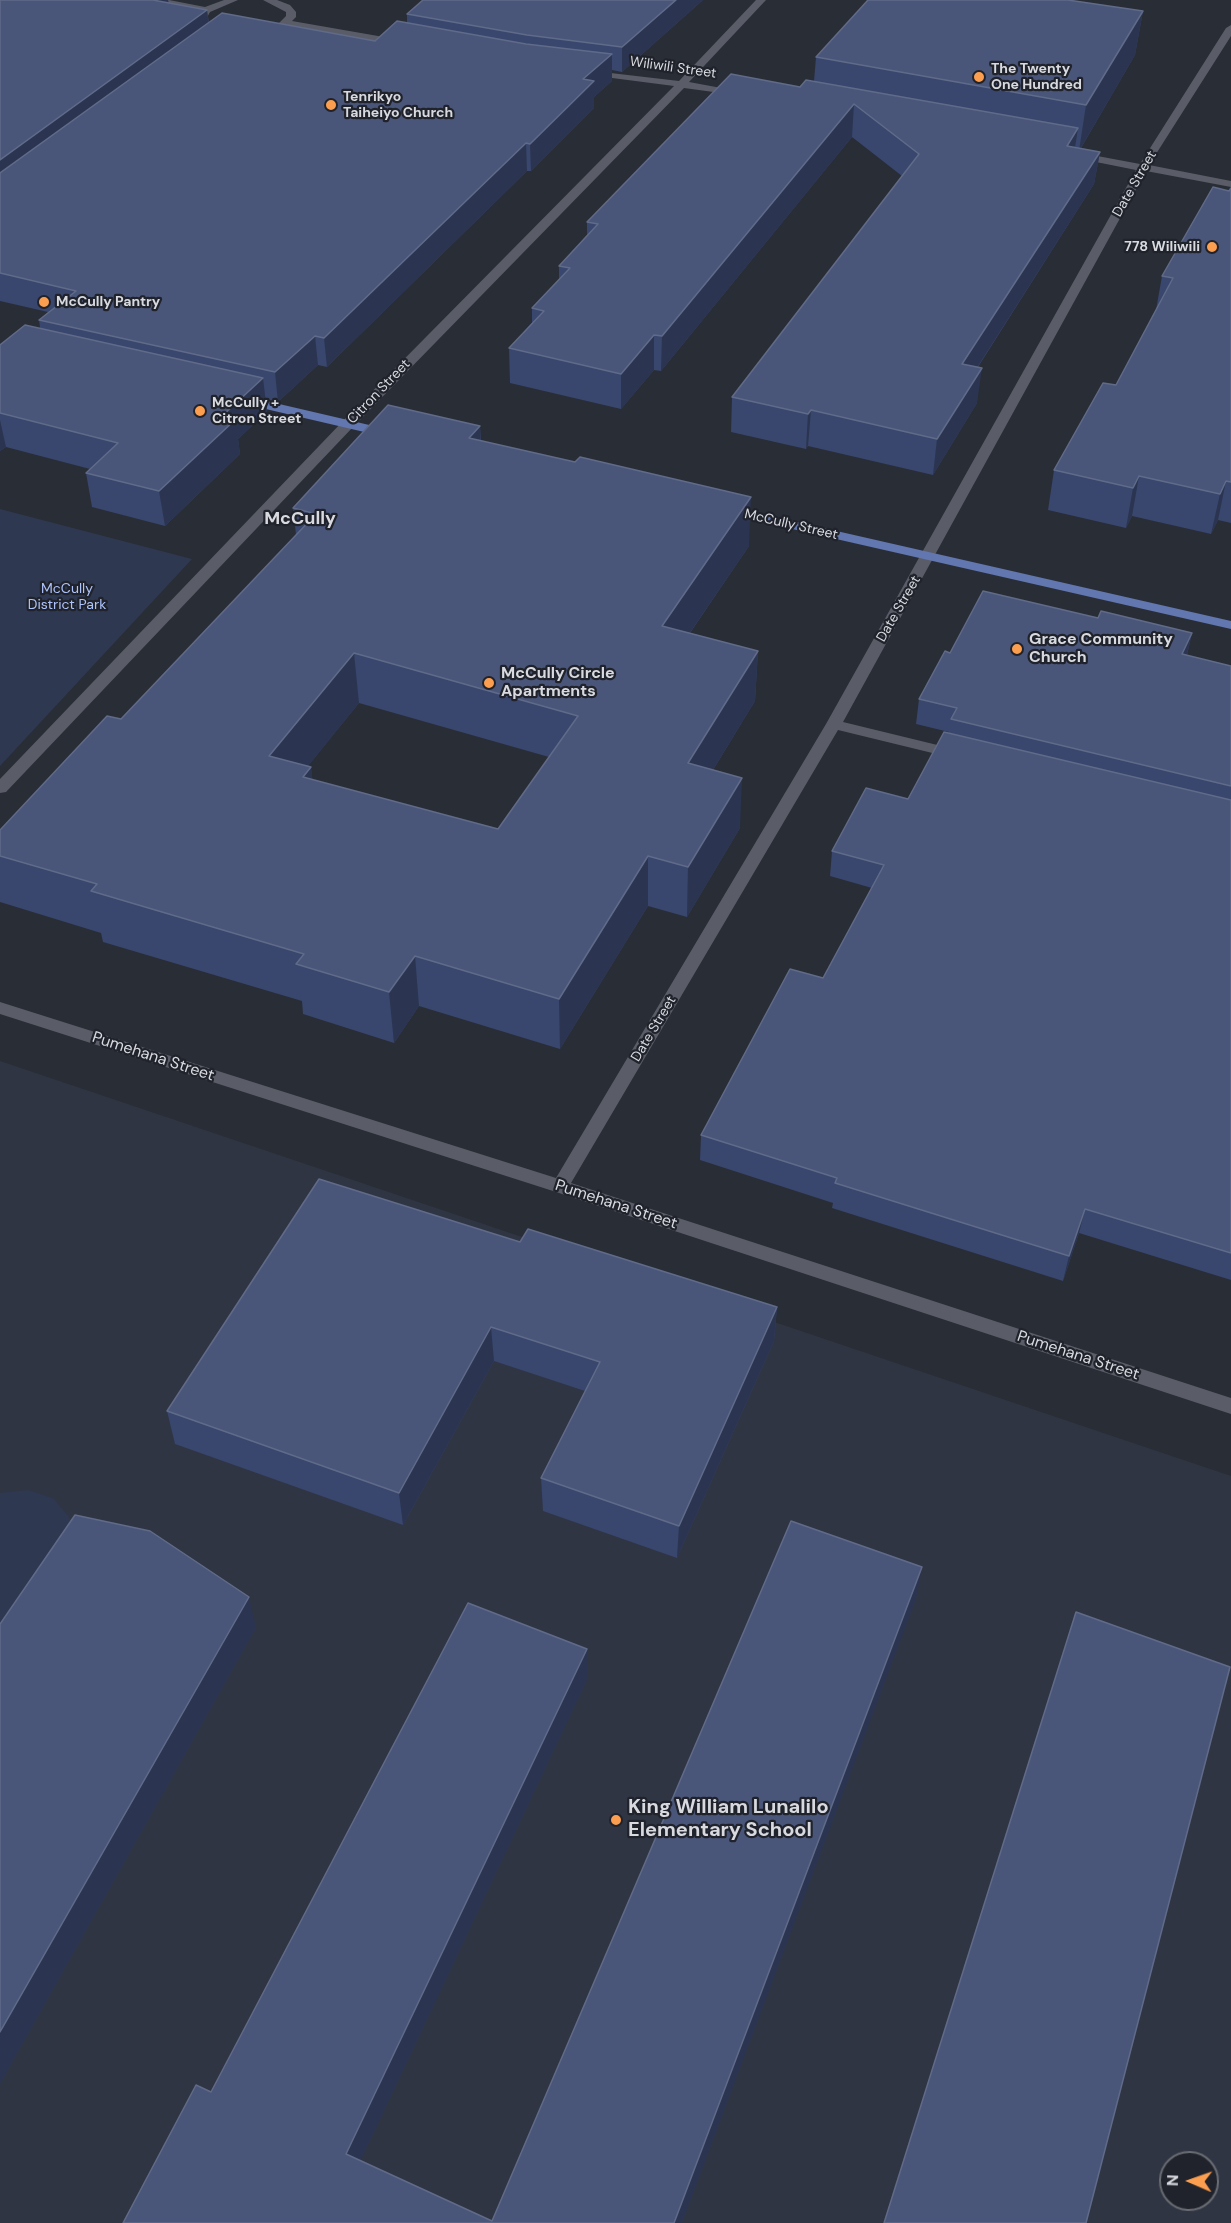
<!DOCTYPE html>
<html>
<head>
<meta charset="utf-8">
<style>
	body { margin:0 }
	#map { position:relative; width:1231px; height:2223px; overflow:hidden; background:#292d35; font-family:"DM Sans",sans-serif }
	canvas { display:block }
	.north { position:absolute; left:1159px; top:2151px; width:60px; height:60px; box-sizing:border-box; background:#20232b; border:2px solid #6a6c73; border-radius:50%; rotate:272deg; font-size:16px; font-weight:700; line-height:24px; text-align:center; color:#d8dae0 }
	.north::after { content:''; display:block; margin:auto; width:21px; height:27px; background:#fb9e50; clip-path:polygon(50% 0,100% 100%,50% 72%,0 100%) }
</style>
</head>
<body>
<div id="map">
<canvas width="1231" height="2223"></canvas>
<div class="north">N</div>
</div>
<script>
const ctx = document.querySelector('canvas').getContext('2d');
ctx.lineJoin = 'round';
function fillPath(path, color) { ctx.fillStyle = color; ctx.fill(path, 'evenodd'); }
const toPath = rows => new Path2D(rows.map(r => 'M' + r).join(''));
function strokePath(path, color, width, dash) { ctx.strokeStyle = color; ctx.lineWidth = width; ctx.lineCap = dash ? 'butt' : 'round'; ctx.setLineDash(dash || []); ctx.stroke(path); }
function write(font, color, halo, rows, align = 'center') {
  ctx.font = font + ' "DM Sans",sans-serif'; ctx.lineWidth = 4.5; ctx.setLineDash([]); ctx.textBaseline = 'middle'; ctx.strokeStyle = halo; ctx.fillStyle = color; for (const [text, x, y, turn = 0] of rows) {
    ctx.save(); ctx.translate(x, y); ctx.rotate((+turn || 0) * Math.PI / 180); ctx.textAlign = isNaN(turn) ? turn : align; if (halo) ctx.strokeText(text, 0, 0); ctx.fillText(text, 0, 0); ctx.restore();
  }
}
const built = toPath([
	[0,1061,1231,1476,1231,2223,0,2223],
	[1171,2163,1207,2163,1207,2199,1171,2199]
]);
const green = toPath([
	[0,509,192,559,0,766],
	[28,1490,53,1498,79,1529,0,1636,0,1493]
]);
const minor = toPath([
	[149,0,169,0,205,7,224,0,238,0,210,12,205,21,211,28,206,31,195,21,200,12,149,0],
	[263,0,277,0,290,5,296,12,296,17,292,21,401,40,406,43,401,46,287,26,284,29,276,29,275,27,286,16,286,12,263,0],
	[756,0,766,0,689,82,743,92,743,96,684,88,353,427,6,792,0,793,0,779,343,421,674,86,589,75,584,72,585,70,679,81,756,0],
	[1231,25,1231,36,1149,165,1231,181,1231,187,1146,171,843,722,962,751,965,754,957,759,838,730,571,1183,1231,1398,1231,1414,553,1191,0,1014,0,1002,556,1178,826,724,1136,170,1076,158,1071,155,1076,152,1140,164,1226,28,1231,25]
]);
const major = toPath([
	[245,396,395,431,396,434,390,438,240,403,239,400,240,397,245,396],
	[727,506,1231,621,1231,629,722,513,720,510,727,506]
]);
const wall = toPath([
	[0,0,168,0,169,3,207,10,209,23,375,41,407,23,407,14,703,0,622,72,612,70,612,81,594,97,594,108,531,171,527,171,327,367,318,365,278,402,266,399,267,412,238,439,240,454,165,526,92,507,86,473,90,469,6,447,0,451,0,345,40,328,39,320,48,312,0,301],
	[1143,11,1135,55,1081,148,1100,152,1094,184,978,367,977,403,933,475,808,446,806,449,731,432,732,397,902,176,852,137,661,371,654,370,621,409,510,383,509,348,532,323,532,308,559,279,559,266,587,235,587,222,800,87,814,81,816,57],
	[1231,188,1231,523,1218,520,1211,534,1132,516,1126,528,1048,510,1054,470,1116,385,1156,310,1162,276],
	[480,426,481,440,749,546,690,633,758,651,755,701,713,770,740,828,687,917,648,906,560,1049,419,1006,394,1043,303,1014,302,1001,103,942,101,933,0,902,0,830,121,719,296,535,293,508],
	[359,703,549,757,498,829,312,780,311,767,307,767],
	[1098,618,1192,633,1187,655,1231,666,1231,1280,1079,1233,1063,1281,832,1208,833,1203,700,1160,701,1135,823,978,872,888,830,876,832,851,908,799,949,733,949,732,916,724,919,699,950,653],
	[520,1242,777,1307,774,1341,677,1558,543,1511,541,1478,585,1391,494,1361,403,1525,175,1444,167,1411]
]);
const shadedWall = toPath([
	[150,0,168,0,169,7],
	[676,0,703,0,622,72,622,47],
	[207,10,210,36,0,192,0,160],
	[1143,11,1135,55,1079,151,1086,105],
	[612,54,612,81,594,97,594,108,531,171,530,144,583,79],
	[854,104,852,137,661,371,662,336],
	[1078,128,1073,161,1067,146],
	[526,143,527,171,327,367,324,338],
	[1100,152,1094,184,957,399,962,364],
	[654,335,654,370,621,409,621,374],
	[315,336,318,365,278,402,275,372],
	[982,368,977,403,933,475,937,439],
	[263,378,267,412,238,439,240,454,165,526,159,491,222,416],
	[811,410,808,446,806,449,808,414],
	[0,420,6,447,0,451],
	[480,426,482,474,469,438],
	[1139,476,1132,516,1126,528,1133,488],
	[1226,481,1218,520,1211,534,1220,494],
	[751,497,749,546,661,675,662,626],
	[1192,633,1186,658,1182,654],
	[758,651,755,701,686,814,688,763],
	[354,653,359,703,276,806,269,756],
	[311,767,317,818,303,777],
	[742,778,740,828,687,917,688,867],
	[648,856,648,906,560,1049,559,999],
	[415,956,419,1006,394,1043,389,992],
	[1085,1209,1079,1233,1063,1281,1069,1256],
	[777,1307,774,1341,677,1558,679,1526],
	[491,1327,494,1361,403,1525,399,1493],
	[922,1567,916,1599,682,2223,674,2223],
	[249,1597,256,1628,0,2084,0,2032],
	[587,1649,587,1680,352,2179,346,2154]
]);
const building = toPath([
	[0,0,153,0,207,10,0,160,0,0],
	[423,0,676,0,622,47,527,35,407,14,423,0],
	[868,0,1068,0,1143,11,1086,105,816,57,868,0],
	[222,13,375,41,397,21,526,44,612,54,583,79,594,81,530,144,526,143,324,338,315,336,275,372,39,320,76,291,0,273,0,173,222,13],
	[731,74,800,87,806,80,1078,128,1067,146,1100,152,962,364,982,368,937,439,811,410,808,414,732,397,919,154,854,104,662,336,654,335,621,374,509,348,544,311,532,308,570,268,559,266,598,224,587,222,731,74],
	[1213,187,1229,191,1231,188,1231,482,1226,481,1220,494,1139,476,1133,488,1054,470,1103,383,1116,385,1173,278,1162,276,1213,187],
	[25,325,263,378,222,416,236,419,159,491,86,473,118,443,0,413,0,345,25,325],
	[388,405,480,426,469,438,575,462,580,457,751,497,662,626,758,651,688,763,742,778,688,867,648,856,559,999,415,956,389,992,296,964,304,954,91,891,97,884,0,856,0,830,107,716,121,719,316,514,293,508,388,405],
	[354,653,578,716,498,829,303,777,311,767,269,756,354,653],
	[983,591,1098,618,1101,611,1192,633,1182,654,1231,666,1231,786,951,719,957,708,919,699,945,651,950,653,983,591],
	[944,732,1231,800,1231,1253,1085,1209,1069,1256,835,1183,837,1178,701,1135,790,969,823,978,884,865,832,851,866,788,908,799,944,732],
	[319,1179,520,1242,528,1229,777,1307,679,1526,541,1478,600,1362,491,1327,399,1493,167,1411,319,1179],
	[75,1515,150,1531,249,1597,0,2032,0,1624,75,1515],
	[791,1521,922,1567,674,2223,123,2223,196,2085,211,2092,468,1603,587,1649,346,2154,492,2221,791,1521],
	[1076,1612,1230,1667,1086,2223,884,2223,1076,1612]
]);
const markers = [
	[979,77,6,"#fb9e50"],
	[331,105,6,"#fb9e50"],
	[1212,247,6,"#fb9e50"],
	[44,302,6,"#fb9e50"],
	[200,411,6,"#fb9e50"],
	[1017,649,6,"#fb9e50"],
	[489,683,6,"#fb9e50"],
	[616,1820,6,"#fb9e50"]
];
const farStreetnames = [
	["Wiliwili Street",673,68,8],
	["Date Street",1135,184,-60],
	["Citron Street",379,392,-46],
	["McCully Street",791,525,13],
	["Date Street",899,609,-60],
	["Date Street",654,1029,-59]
];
const farPoinames = [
	["The Twenty",991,69],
	["One Hundred",991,85],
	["Tenrikyo",343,97],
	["Taiheiyo Church",343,113],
	["778 Wiliwili",1200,247,"right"],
	["McCully Pantry",56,302],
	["McCully +",212,403],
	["Citron Street",212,419]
];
const farParknames = [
	["McCully",67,589],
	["District Park",67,605]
];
const poiNames = [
	["Grace Community",1029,640],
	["Church",1029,658],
	["McCully Circle",501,674],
	["Apartments",501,692]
];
const streetNames = [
	["Pumehana Street",153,1057,18],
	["Pumehana Street",616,1205,18],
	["Pumehana Street",1078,1356,18]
];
const farDistrictnames = [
	["McCully",300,519]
];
const nearPoinames = [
	["King William Lunalilo",628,1808],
	["Elementary School",628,1831]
];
fillPath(built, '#2f3543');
fillPath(green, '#2f3851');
fillPath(minor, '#5a5d67');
fillPath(major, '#6276af');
fillPath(wall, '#39466d');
fillPath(shadedWall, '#2b3551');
fillPath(building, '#4a5679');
strokePath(building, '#606b89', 1.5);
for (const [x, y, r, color] of markers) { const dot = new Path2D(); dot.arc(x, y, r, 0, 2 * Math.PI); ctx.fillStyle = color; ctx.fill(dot); strokePath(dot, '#20232b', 2); }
write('14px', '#d8dae0', '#20232b', farStreetnames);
write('bold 14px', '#d8dae0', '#20232b', farPoinames, 'left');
write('14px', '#aec3fb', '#20232b', farParknames);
write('bold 16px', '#d8dae0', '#20232b', poiNames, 'left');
write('16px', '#d8dae0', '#20232b', streetNames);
write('bold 18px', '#d8dae0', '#20232b', farDistrictnames);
write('bold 20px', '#d8dae0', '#20232b', nearPoinames, 'left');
</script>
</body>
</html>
